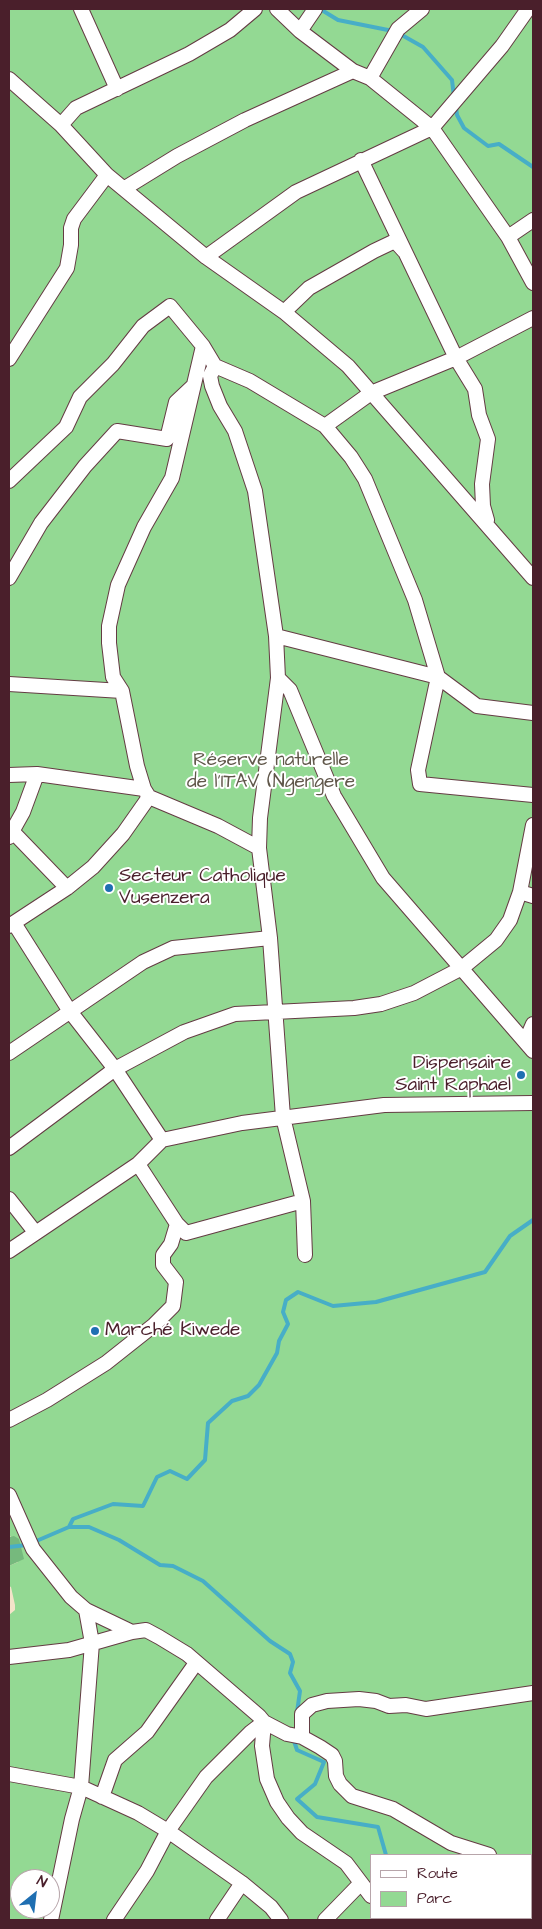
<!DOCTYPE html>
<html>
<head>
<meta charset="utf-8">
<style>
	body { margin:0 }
	#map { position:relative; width:542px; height:1929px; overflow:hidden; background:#f4e3c9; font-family:"Architects Daughter",sans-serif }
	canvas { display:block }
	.frame { position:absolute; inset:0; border:10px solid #4a1f2b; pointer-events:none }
	.legend { position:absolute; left:370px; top:1854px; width:162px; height:65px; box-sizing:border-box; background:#fff; border:1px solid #b7a5aa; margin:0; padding:6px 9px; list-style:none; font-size:15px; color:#4a1f2b }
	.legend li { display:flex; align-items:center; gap:10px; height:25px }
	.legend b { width:25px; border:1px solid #b7a5aa }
	.north { position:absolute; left:10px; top:1869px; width:50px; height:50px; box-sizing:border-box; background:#fff; border:1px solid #b7a5aa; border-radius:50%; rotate:29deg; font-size:14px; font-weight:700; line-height:20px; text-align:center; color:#4a1f2b }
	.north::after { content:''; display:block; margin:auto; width:18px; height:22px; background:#1f6fb2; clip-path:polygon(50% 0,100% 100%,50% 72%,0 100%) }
</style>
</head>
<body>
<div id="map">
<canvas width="542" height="1929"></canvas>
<div class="frame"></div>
<ul class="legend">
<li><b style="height:6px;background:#fff"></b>Route</li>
<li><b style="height:14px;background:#93d993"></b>Parc</li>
</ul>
<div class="north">N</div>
</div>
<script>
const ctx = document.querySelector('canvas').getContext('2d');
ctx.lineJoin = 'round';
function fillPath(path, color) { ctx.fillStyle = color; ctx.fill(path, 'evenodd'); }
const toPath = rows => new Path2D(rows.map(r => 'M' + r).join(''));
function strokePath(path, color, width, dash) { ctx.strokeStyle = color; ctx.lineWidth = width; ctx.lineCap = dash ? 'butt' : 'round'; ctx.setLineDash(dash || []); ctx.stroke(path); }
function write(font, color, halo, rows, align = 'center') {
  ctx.font = font + ' "Architects Daughter",sans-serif'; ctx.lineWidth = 4; ctx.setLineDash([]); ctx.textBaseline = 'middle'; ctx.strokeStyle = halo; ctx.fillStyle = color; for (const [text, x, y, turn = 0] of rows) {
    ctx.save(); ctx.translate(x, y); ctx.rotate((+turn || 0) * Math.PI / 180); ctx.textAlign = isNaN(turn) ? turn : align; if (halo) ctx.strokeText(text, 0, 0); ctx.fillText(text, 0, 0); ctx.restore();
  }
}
const green = toPath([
	[9,9,533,9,533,1920,9,1920,9,1615,15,1610,15,1605,11,1587,9,1586,9,1566,18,1562,11,1536,9,1537],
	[371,1855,531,1855,531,1918,371,1918],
	[20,1879,50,1879,50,1909,20,1909]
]);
const forest = toPath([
	[14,1536,19,1539,24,1559,9,1566,9,1537]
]);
const stream = toPath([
	[320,9,338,20,393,31],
	[400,34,423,47,452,80,454,97],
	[456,107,457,115,464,128,488,146,499,144,533,167],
	[69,1527,73,1519,113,1504,143,1506,157,1477,170,1471,187,1479,205,1460,208,1423,232,1401,248,1396,259,1385,277,1353,279,1341,288,1324,283,1312,286,1300,298,1292,333,1306,376,1302,485,1272,510,1236,533,1220],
	[9,1547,27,1545,69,1527,89,1527,119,1540,160,1565,173,1566,203,1581,270,1641,290,1654,293,1662,290,1673,300,1691,297,1712],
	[293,1738,297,1750,324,1762,315,1784,297,1799,317,1817,378,1827,386,1855],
	[531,1912,533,1911]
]);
const minor = toPath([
	[81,9,117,89],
	[277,9,300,31,353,71,370,78,432,128,508,237,533,283],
	[300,31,315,9],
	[370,78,398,29,422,9],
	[9,79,61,125,107,175,206,257,284,312,348,366,533,578],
	[61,125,76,108,189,54,230,30,255,9],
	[361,160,456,358,475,389,479,415,488,439,482,484,483,506,487,520],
	[125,188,177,156,245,120,353,71],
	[508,237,533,220],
	[206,257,296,192,432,128,502,46,528,9],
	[284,312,309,288,374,251,395,241,404,251],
	[203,346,172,478,144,527,118,585,109,626,109,643,113,677,122,691,137,766,144,789,149,797,218,826,259,848],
	[9,359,67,268,71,245,71,228,74,219,107,175],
	[215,366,210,376,212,386,220,406,235,431,255,491,276,636,278,678,260,818,259,848,270,938,283,1117,303,1201,305,1255],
	[325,426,371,393,456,358,533,318],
	[9,481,66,427,80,397,113,364,143,326,170,306,203,346,215,366,250,381,325,426,351,457,365,479,415,600,438,677,418,770,420,784,533,795],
	[9,578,41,523,85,466,117,431,167,439,176,402,193,386],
	[276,636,438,677,477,706,533,713],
	[278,678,290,690,334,796,383,878,533,1051],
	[9,684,122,691],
	[9,775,37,774,144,789],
	[13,832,67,888],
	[9,837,23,812,37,774],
	[520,892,533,896],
	[14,923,69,1010,115,1069,162,1140],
	[9,926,67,888,93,867,123,834,149,797],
	[526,1040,533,1024],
	[9,1053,143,962,173,948,270,938],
	[9,1148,115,1069,184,1032,235,1014,354,1008,381,1004,414,993,462,968,496,940,510,920,520,892,533,825],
	[9,1199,35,1232],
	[177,1224,186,1233,303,1201],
	[9,1251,138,1164,162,1140,242,1123,384,1105,533,1103],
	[9,1420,47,1400,106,1363,154,1325,173,1306,176,1282,163,1265,163,1255,171,1244,177,1224,138,1164],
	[9,1495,33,1549,71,1597,86,1610,132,1632,146,1630,159,1637,187,1654,259,1716,264,1722,287,1734,302,1737,320,1747,332,1755,335,1761,336,1776,340,1784,352,1796,393,1809,451,1843,489,1855],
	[9,1657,69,1650,132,1632],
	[264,1722,262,1746,267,1779,277,1802,288,1818,302,1833,346,1863,371,1896],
	[302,1737,302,1714,312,1705,327,1701,359,1699,376,1701,389,1706,406,1705,426,1709,533,1693],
	[9,1774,81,1787,138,1813,168,1831,242,1883,271,1907,281,1920],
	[102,1797,115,1760,147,1732,196,1663],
	[531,1862,533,1862],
	[386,1918,388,1920],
	[51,1920,72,1819,81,1787,92,1643,86,1610],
	[114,1920,147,1871,168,1831,206,1777,251,1732,264,1722],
	[217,1920,242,1883],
	[325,1920,361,1883]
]);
const markers = [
	[109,888,5,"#1f6fb2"],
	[521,1075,5,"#1f6fb2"],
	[95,1331,5,"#1f6fb2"]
];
const parkNames = [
	["Réserve naturelle",271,761],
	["de l'ITAV (Ngengere",271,783]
];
const poiNames = [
	["Secteur Catholique",119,877],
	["Vusenzera",119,899],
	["Dispensaire",511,1064,"right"],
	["Saint Raphael",511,1086,"right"],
	["Marché Kiwede",105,1331]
];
fillPath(green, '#93d993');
fillPath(forest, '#76b97d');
strokePath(stream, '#47aec7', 4);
strokePath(minor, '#643c43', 16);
strokePath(minor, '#fff', 14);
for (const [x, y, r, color] of markers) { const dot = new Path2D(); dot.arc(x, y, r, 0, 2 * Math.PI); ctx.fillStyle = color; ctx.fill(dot); strokePath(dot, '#fff', 2); }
write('19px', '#60574a', '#fff', parkNames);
write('19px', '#4a1f2b', '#fff', poiNames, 'left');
</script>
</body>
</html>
